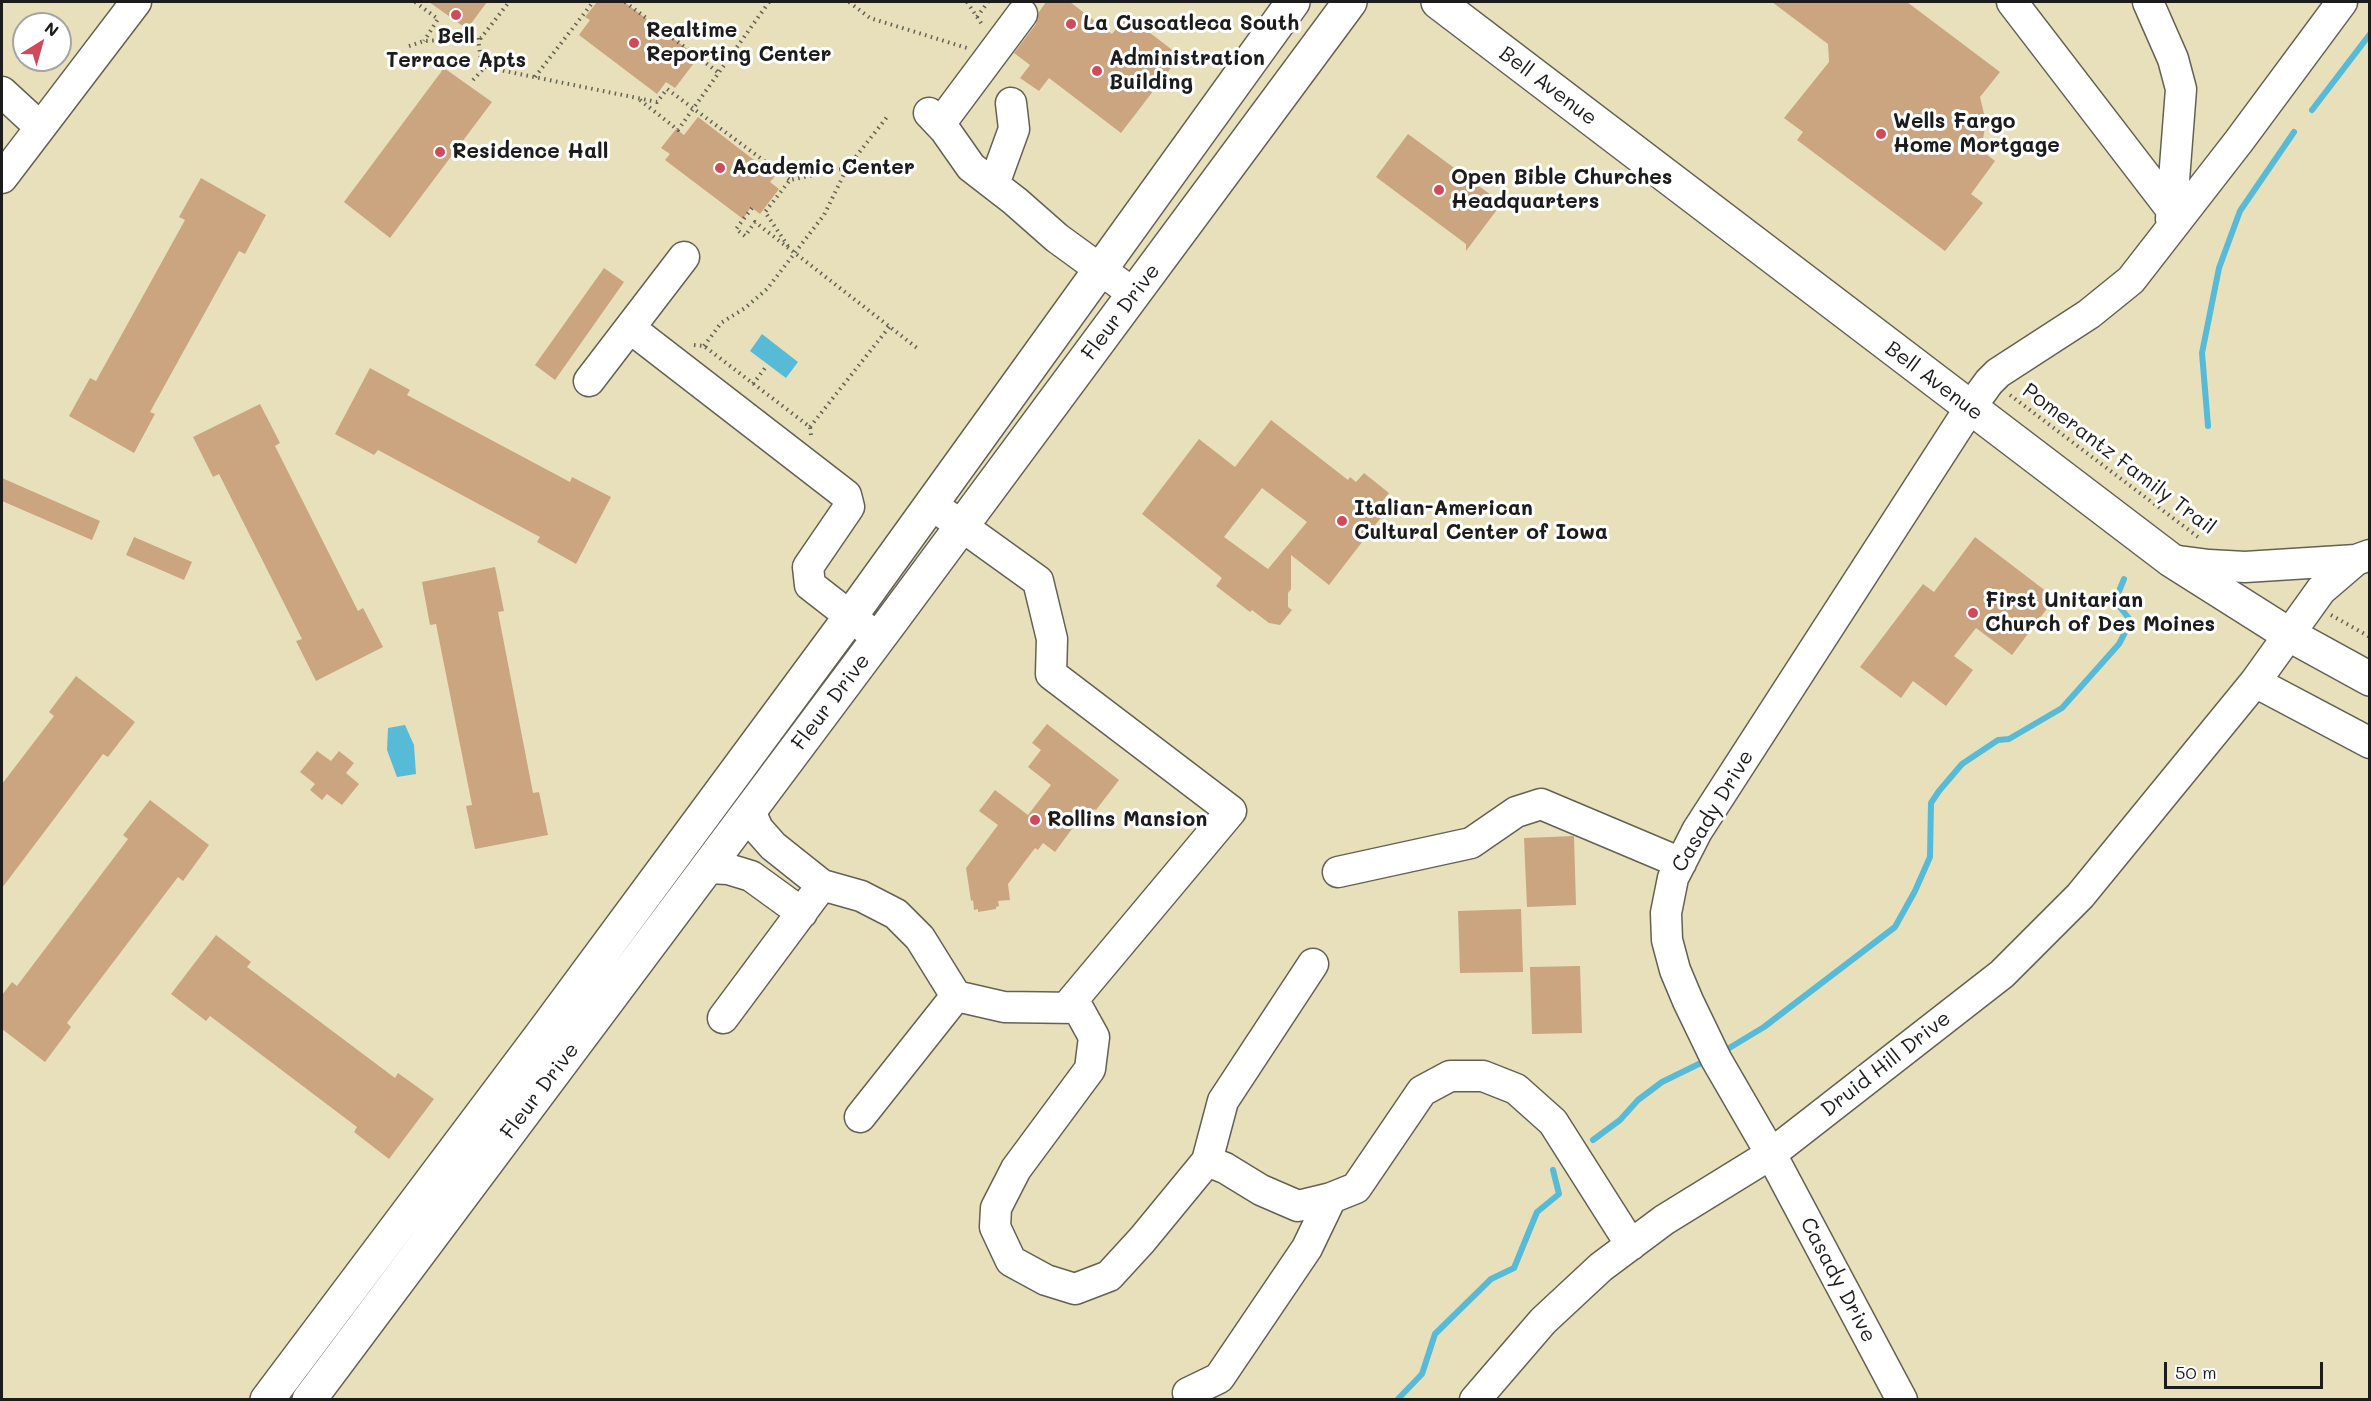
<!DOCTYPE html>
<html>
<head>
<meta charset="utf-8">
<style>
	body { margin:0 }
	#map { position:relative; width:2371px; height:1401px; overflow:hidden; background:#e8e0bb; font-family:Mali,sans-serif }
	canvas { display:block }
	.frame { position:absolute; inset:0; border:3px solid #1c1c1c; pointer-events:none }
	.north { position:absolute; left:12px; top:12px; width:60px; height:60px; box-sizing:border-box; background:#fff; border:2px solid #a4a4a4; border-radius:50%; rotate:37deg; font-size:16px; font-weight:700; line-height:24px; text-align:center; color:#1c1c1c }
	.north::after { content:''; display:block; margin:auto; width:21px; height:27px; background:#d1495b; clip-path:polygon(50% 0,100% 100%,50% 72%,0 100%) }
	.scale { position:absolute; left:2164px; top:1362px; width:159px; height:27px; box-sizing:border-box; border:3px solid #1c1c1c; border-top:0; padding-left:8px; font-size:18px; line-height:21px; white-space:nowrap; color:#1c1c1c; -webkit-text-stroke:4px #fff; paint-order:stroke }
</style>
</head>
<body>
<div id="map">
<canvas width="2371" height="1401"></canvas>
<div class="frame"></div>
<div class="north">N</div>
<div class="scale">50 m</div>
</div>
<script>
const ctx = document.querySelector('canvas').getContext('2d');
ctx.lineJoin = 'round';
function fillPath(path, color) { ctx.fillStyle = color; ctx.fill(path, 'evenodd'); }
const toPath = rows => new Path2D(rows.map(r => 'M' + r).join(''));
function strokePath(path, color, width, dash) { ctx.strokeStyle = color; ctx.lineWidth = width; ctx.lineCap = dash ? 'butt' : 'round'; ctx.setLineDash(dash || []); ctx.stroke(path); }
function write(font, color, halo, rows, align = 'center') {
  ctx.font = font + ' Mali,sans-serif'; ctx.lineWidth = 6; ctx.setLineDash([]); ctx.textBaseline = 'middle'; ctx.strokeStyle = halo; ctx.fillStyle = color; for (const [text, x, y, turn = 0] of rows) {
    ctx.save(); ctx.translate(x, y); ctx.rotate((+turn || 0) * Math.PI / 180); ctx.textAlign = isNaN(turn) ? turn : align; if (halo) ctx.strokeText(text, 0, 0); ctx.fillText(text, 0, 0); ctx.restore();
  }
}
const water = toPath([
	[762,334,798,362,786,378,750,351],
	[405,725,414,745,416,774,397,777,387,750,388,728]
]);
const stream = toPath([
	[2312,110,2370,34],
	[2208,426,2202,353,2219,268,2240,211,2294,132],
	[1721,1053,1764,1027,1895,927,1915,891,1930,857,1931,803,1939,791,1962,764,1998,740,2009,739,2062,708,2119,644,2131,621,2115,601,2124,579],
	[1593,1140,1620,1120,1638,1100,1662,1082,1707,1060],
	[1397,1400,1422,1374,1435,1334,1491,1279,1514,1268,1537,1212,1559,1194,1553,1170]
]);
const building = toPath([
	[429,2,487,2,467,29],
	[597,2,624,2,690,51,685,57,694,63,675,88,666,82,657,94,579,35,590,20,585,17],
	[1046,2,1070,2,1112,34,1127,15,1180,56,1121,133,1049,78,1039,91,1020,78,1030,65,1014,53,1036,24,1039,12],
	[1772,2,1907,2,2000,72,1980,97,1986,122,1981,150,1995,161,1971,194,1983,203,1945,251,1797,140,1803,132,1784,118,1829,62,1828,44],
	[444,68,492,102,390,238,344,202],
	[698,117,775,176,770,182,779,189,760,214,751,207,743,219,665,160,670,154,661,148,676,129,684,135],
	[1408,134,1502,203,1466,251,1466,244,1376,177],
	[201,178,266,215,245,254,239,251,150,412,155,414,134,453,69,416,90,378,96,381,185,220,179,217],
	[604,268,624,282,555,380,535,365],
	[370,368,410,390,407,395,570,482,572,477,611,497,576,564,537,542,540,537,378,450,374,455,335,434],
	[260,404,280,443,275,446,358,611,363,608,383,647,316,681,296,641,302,639,219,474,213,477,193,437],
	[1271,420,1348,480,1350,477,1356,482,1364,473,1389,493,1382,502,1389,507,1329,585,1291,555,1291,589,1288,593,1288,607,1292,610,1280,625,1269,623,1252,610,1250,612,1216,586,1222,578,1142,514,1199,439,1235,467],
	[1262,488,1307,522,1268,569,1224,537],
	[2,478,100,521,92,540,2,501],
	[134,537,192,562,184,580,126,555],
	[1975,537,2055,598,2012,655,1976,628,1954,656,1973,670,1946,706,1913,681,1901,698,1860,667,1923,584,1934,592],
	[495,567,504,611,498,612,533,793,539,792,548,835,475,849,466,806,472,805,436,624,430,625,422,582],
	[76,676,135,722,108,757,103,754,2,888,2,784,54,716,49,712],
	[1047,724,1119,780,1096,810,1094,809,1084,821,1080,818,1055,852,1043,843,1038,850,1035,848,1008,884,1010,900,998,901,999,906,996,907,996,909,978,912,978,909,974,910,973,900,971,901,966,868,998,825,979,811,995,790,1028,815,1051,785,1028,767,1041,750,1032,743],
	[317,751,331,761,339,751,354,763,346,773,359,784,342,805,327,794,322,800,310,790,315,784,300,772],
	[150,800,209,845,183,881,178,877,67,1023,71,1027,45,1062,2,1029,2,995,12,982,17,986,128,839,123,835],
	[1574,836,1576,905,1527,907,1524,838],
	[1521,909,1523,972,1460,973,1458,911],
	[216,935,251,962,247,967,395,1078,398,1073,434,1099,389,1159,354,1132,357,1127,210,1016,206,1021,171,994],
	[1580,966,1582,1033,1532,1034,1530,967]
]);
const path = toPath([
	[415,2,438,19,424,41],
	[625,2,719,73],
	[849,2,870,18,967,48],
	[967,2,983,26],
	[977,17,988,2],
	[478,38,482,68],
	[409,46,424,41,481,38,509,2],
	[535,77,593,2],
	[473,80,485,67,657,102,667,89,790,180],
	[640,100,678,130,769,2],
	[752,208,736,229,745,236,755,222,917,348,919,346],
	[788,246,765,212,790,180,846,168],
	[694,345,704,346,810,427,811,435],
	[704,346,721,323,745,308,767,289,824,215,847,168,887,117],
	[753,384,765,368],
	[2010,395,2198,537],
	[810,427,890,326],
	[2331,615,2370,637]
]);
const minor = toPath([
	[2012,2,2171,209],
	[2148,2,2173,59,2181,89,2171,219],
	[2,92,40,127],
	[929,113,945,130,971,167,1015,201,1057,238,1134,294],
	[940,124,1022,14],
	[2,178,136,2],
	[994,184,1014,129,1011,103],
	[630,328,846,495,849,507,808,567,810,585,878,638],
	[589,381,684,257],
	[931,504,1038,581,1052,639,1051,674,1231,811,1066,1008],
	[2171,560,2209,565,2245,567,2356,560],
	[2255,682,2370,743],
	[750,811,758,829,773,846,822,885,861,896,896,914,920,938,956,996,1004,1007,1078,1008,1094,1037,1090,1069,1016,1169,996,1208,995,1227,1011,1261,1046,1280,1075,1289,1109,1276,1142,1240,1207,1161,1225,1168,1261,1190,1298,1206,1331,1198,1356,1188,1422,1091,1450,1076,1483,1076,1516,1089,1553,1122,1631,1245],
	[707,868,728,869,751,876,802,913],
	[1338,872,1471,843,1516,812,1541,804,1681,863],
	[723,1018,822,885],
	[860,1117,956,996],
	[1207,1161,1223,1101,1313,964],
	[1188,1393,1219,1378,1307,1248,1331,1198],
	[1475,1400,1543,1321,1601,1267,1664,1220,1771,1154,2002,974,2080,896,2255,682,2321,590,2356,560,2370,555],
	[1902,1400,1771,1154,1716,1059,1688,1001,1675,970,1667,940,1666,913,1673,878,1697,831,1970,408,1989,382,1998,373,2089,314,2131,280,2239,141,2342,2]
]);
const major = toPath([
	[1438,2,2171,560,2288,634,2370,679],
	[267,1400,545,1030,842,628,1293,2],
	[309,1400,890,623,1350,2]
]);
const markers = [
	[456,15,6,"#d1495b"],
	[1071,24,6,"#d1495b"],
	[634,43,6,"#d1495b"],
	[1097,71,6,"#d1495b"],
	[1881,134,6,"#d1495b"],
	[440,152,6,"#d1495b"],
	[720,168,6,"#d1495b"],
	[1439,190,6,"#d1495b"],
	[1342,521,6,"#d1495b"],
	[1973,613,6,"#d1495b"],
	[1035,820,6,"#d1495b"]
];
const poiNames = [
	["La Cuscatleca South",1083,24],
	["Realtime",646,31],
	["Reporting Center",646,55],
	["Bell",456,37,"center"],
	["Terrace Apts",456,61,"center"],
	["Administration",1109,59],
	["Building",1109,83],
	["Wells Fargo",1893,122],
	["Home Mortgage",1893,146],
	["Residence Hall",452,152],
	["Academic Center",732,168],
	["Open Bible Churches",1451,178],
	["Headquarters",1451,202],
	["Italian-American",1354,509],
	["Cultural Center of Iowa",1354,533],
	["First Unitarian",1985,601],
	["Church of Des Moines",1985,625],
	["Rollins Mansion",1047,820]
];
const streetNames = [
	["Bell Avenue",1548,86,37],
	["Fleur Drive",1121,312,-53],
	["Bell Avenue",1934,381,37],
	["Pomerantz Family Trail",2119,459,37],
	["Fleur Drive",831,702,-53],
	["Casady Drive",1713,811,-59],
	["Druid Hill Drive",1886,1064,-38],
	["Fleur Drive",540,1091,-53],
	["Casady Drive",1838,1280,62]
];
fillPath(water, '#57bad6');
strokePath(stream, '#57bad6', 6);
fillPath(building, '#cba57f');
strokePath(minor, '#636154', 33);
strokePath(major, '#636154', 36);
strokePath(path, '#636154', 4, [1.5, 4.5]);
strokePath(minor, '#fff', 30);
strokePath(major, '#fff', 33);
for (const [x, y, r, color] of markers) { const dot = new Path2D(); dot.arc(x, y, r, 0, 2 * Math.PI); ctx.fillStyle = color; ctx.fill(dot); strokePath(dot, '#fff', 2); }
write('bold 21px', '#1c1c1c', '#fff', poiNames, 'left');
write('21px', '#1c1c1c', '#fff', streetNames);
</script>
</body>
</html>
